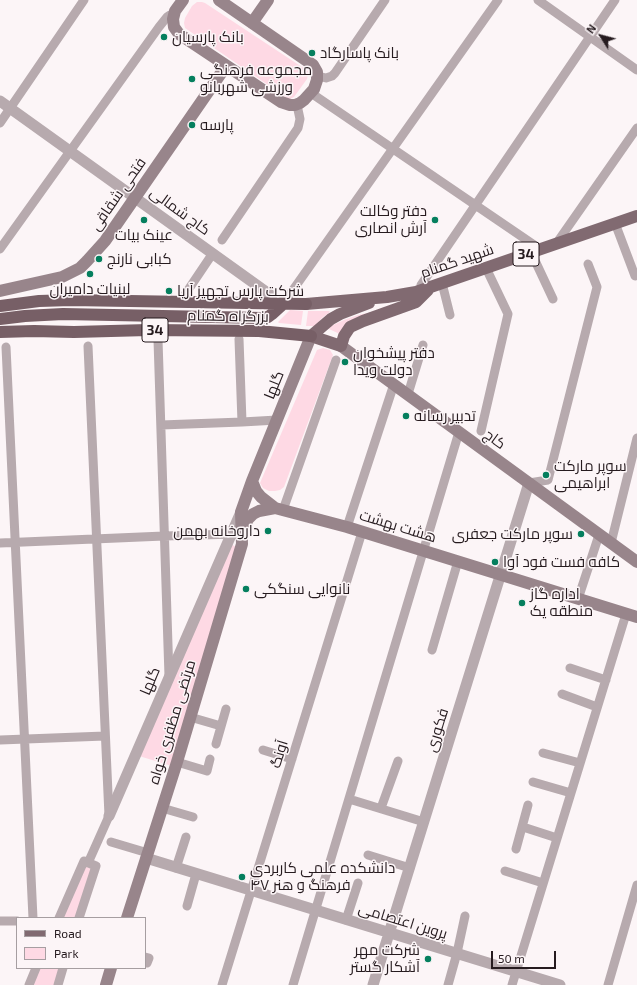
<!DOCTYPE html>
<html>
<head>
<meta charset="utf-8">
<style>
	body { margin:0 }
	#map { position:relative; width:637px; height:985px; overflow:hidden; background:#fcf5f7; font-family:"Exo 2",sans-serif }
	canvas { display:block }
	.legend { position:absolute; left:16px; top:917px; width:130px; height:52px; box-sizing:border-box; background:#fcf5f7; border:1px solid #a69ea1; margin:0; padding:5px 7px; list-style:none; font-size:12px; color:#261b1f }
	.legend li { display:flex; align-items:center; gap:8px; height:20px }
	.legend b { width:20px; border:1px solid #a69ea1 }
	.north { position:absolute; left:581px; top:16px; width:40px; height:40px; -webkit-text-stroke:3px #fcf5f7; paint-order:stroke; rotate:306deg; font-size:11px; font-weight:700; line-height:16px; text-align:center; color:#261b1f }
	.north::after { content:''; display:block; margin:auto; width:14px; height:18px; background:#261b1f; clip-path:polygon(50% 0,100% 100%,50% 72%,0 100%) }
	.scale { position:absolute; left:491px; top:951px; width:65px; height:18px; box-sizing:border-box; border:2px solid #261b1f; border-top:0; padding-left:5px; font-size:12px; line-height:14px; white-space:nowrap; color:#261b1f; -webkit-text-stroke:3px #fcf5f7; paint-order:stroke }
</style>
</head>
<body>
<div id="map">
<canvas width="637" height="985"></canvas>
<ul class="legend">
<li><b style="height:5px;background:#816a71"></b>Road</li>
<li><b style="height:11px;background:#fed9e4"></b>Park</li>
</ul>
<div class="north">N</div>
<div class="scale">50 m</div>
</div>
<script>
const ctx = document.querySelector('canvas').getContext('2d');
ctx.lineJoin = 'round';
function fillPath(path, color) { ctx.fillStyle = color; ctx.fill(path, 'evenodd'); }
const toPath = rows => new Path2D(rows.map(r => 'M' + r).join(''));
function strokePath(path, color, width, dash) { ctx.strokeStyle = color; ctx.lineWidth = width; ctx.lineCap = dash ? 'butt' : 'round'; ctx.setLineDash(dash || []); ctx.stroke(path); }
function write(font, color, halo, rows, align = 'center') {
  ctx.font = font + ' "Exo 2",Cairo,sans-serif'; ctx.lineWidth = 3; ctx.setLineDash([]); ctx.textBaseline = 'middle'; ctx.strokeStyle = halo; ctx.fillStyle = color; for (const [text, x, y, turn = 0] of rows) {
    ctx.save(); ctx.translate(x, y); ctx.rotate((+turn || 0) * Math.PI / 180); ctx.textAlign = isNaN(turn) ? turn : align; if (halo) ctx.strokeText(text, 0, 0); ctx.fillText(text, 0, 0); ctx.restore();
  }
}
const green = toPath([
	[197,2,202,2,205,3,308,71,308,75,307,79,294,97,290,99,287,98,185,28,184,23,185,18,192,6],
	[386,309,342,335,329,329,331,326,344,320,358,315],
	[290,310,303,311,301,325,279,323,278,322],
	[308,311,329,311,330,312,322,318,315,326,306,326],
	[323,348,330,350,333,355,284,487,280,490,275,491,269,491,263,488,260,483,317,350],
	[231,544,236,547,172,766,139,756],
	[84,864,93,867,77,918,60,918],
	[38,968,60,968,55,985,31,985]
]);
const minor = toPath([
	[538,0,637,70],
	[318,76,326,78,332,76,335,73,385,0],
	[311,93,540,249],
	[0,123,84,0],
	[615,223,635,276],
	[222,240,298,128,300,119,297,105],
	[556,244,637,128],
	[0,249,159,27,167,17,170,15,174,14],
	[531,252,553,299],
	[442,283,450,315],
	[421,285,615,0],
	[180,302,213,253],
	[283,304,498,0],
	[239,339,242,422],
	[158,340,169,676],
	[88,346,109,816,88,863],
	[6,347,33,918],
	[408,394,423,345],
	[161,425,242,422,277,420],
	[481,431,508,314,486,268],
	[529,483,548,480,597,287,588,264],
	[283,510,336,360],
	[347,527,394,384],
	[0,543,164,536,236,534],
	[611,543,637,438],
	[578,599,598,538],
	[432,650,458,561],
	[570,668,606,680],
	[562,694,597,707],
	[190,717,221,726],
	[0,740,105,736],
	[216,744,226,709],
	[263,750,292,759],
	[543,753,580,763],
	[177,762,207,771,210,759],
	[533,782,571,793],
	[349,799,424,822],
	[162,808,193,817],
	[381,808,398,761],
	[523,827,557,838],
	[111,842,148,853],
	[516,849,528,805],
	[368,855,410,868],
	[176,868,186,837],
	[505,871,543,883],
	[187,906,196,874],
	[59,918,84,861,96,866,79,918],
	[346,920,358,883],
	[0,921,17,921],
	[145,957,149,958,147,963],
	[29,985,36,968],
	[58,985,63,968],
	[222,985,362,532],
	[293,985,459,432],
	[448,985,457,953,465,916],
	[512,985,626,614],
	[608,985,637,885]
]);
const tertiary = toPath([
	[0,101,283,304],
	[109,816,241,512],
	[146,858,560,985],
	[373,985,529,483]
]);
const secondary = toPath([
	[183,0,175,11,173,19,174,27,179,34,281,102,290,105,295,105,300,103,304,100,314,89,317,80,317,72,313,65,219,0],
	[252,23,268,0],
	[0,291,62,277,80,268,87,261,105,241,226,66],
	[341,346,637,562],
	[252,481,256,491,261,497,275,508,347,527,637,617],
	[242,532,248,519,253,514,259,511,275,508],
	[127,918,177,762,242,544,241,512,252,481,311,336],
	[106,985,111,968]
]);
const primary = toPath([
	[306,304,387,297,416,292,637,216],
	[311,336,341,346,344,336,350,327,363,321,416,302,428,290],
	[311,336,331,319,340,314,369,303]
]);
const trunk = toPath([
	[0,306,39,301,71,300,306,304],
	[0,319,25,316,63,314,262,318,268,317,272,314,283,304],
	[0,332,34,331,74,332,148,330,259,331,311,336]
]);
const markers = [
	[164,37,4,"#057f5e"],
	[312,53,4,"#057f5e"],
	[192,79,4,"#057f5e"],
	[192,125,4,"#057f5e"],
	[144,220,4,"#057f5e"],
	[435,220,4,"#057f5e"],
	[99,259,4,"#057f5e"],
	[90,274,4,"#057f5e"],
	[169,291,4,"#057f5e"],
	[345,362,4,"#057f5e"],
	[406,416,4,"#057f5e"],
	[546,475,4,"#057f5e"],
	[268,531,4,"#057f5e"],
	[581,534,4,"#057f5e"],
	[495,562,4,"#057f5e"],
	[246,589,4,"#057f5e"],
	[522,603,4,"#057f5e"],
	[242,877,4,"#057f5e"],
	[428,959,4,"#057f5e"]
];
const shields = [
	[526,254,26],
	[155,330,26]
];
const shieldNames = [
	["34",526,254],
	["34",155,330]
];
const poiNames = [
	["بانک پارسیان",172,37],
	["بانک پاسارگاد",320,53],
	["مجموعه فرهنگی",200,70],
	["ورزشی شهربانو",200,87],
	["پارسه",200,125],
	["دفتر وکالت",427,211,"right"],
	["آرش انصاری",427,228,"right"],
	["عینک بیات",144,235,"center"],
	["کبابی نارنج",107,259],
	["لبنیات دامیران",90,289,"center"],
	["شرکت پارس تجهیز آریا",177,291],
	["دفتر پیشخوان",353,353],
	["دولت ویدا",353,370],
	["تدبیر رسانه",414,416],
	["سوپر مارکت",554,466],
	["ابراهیمی",554,483],
	["داروخانه بهمن",260,531,"right"],
	["سوپر مارکت جعفری",573,534,"right"],
	["کافه فست فود آوا",503,562],
	["نانوایی سنگکی",254,589],
	["اداره گاز",530,594],
	["منطقه یک",530,611],
	["دانشکده علمی کاربردی",250,868],
	["فرهنگ و هنر ۴۷",250,885],
	["شرکت مهر",420,950,"right"],
	["آشکار گستر",420,967,"right"]
];
const streetNames = [
	["فتحی شقاقی",118,194,-55],
	["کاج شمالی",180,211,36],
	["شهید گمنام",457,261,-19],
	["بزرگراه گمنام",228,316,1],
	["گلها",274,385,-68],
	["کاج",495,439,36],
	["هشت بهشت",398,526,17],
	["گلها",150,681,-67],
	["مرتضی مظفری خواه",172,722,-73],
	["فکوری",437,730,-73],
	["آونگ",279,754,-73],
	["پروین اعتصامی",403,921,17]
];
fillPath(green, '#fed9e4');
strokePath(minor, '#b7aaae', 9);
strokePath(tertiary, '#b7aaae', 11);
strokePath(secondary, '#98858b', 12);
strokePath(primary, '#816a71', 12);
strokePath(trunk, '#775f66', 12);
for (const [x, y, r, color] of markers) { const dot = new Path2D(); dot.arc(x, y, r, 0, 2 * Math.PI); ctx.fillStyle = color; ctx.fill(dot); strokePath(dot, '#fcf5f7', 1.5); }
for (const [x, y, w] of shields) { const box = new Path2D(); box.roundRect(x - w / 2, y - 12, w, 24, 3); ctx.fillStyle = '#fcf5f7'; ctx.fill(box); strokePath(box, '#261b1f', 1); }
write('bold 14px', '#261b1f', null, shieldNames);
write('15px', '#261b1f', '#fcf5f7', poiNames, 'left');
write('15px', '#261b1f', '#fcf5f7', streetNames);
</script>
</body>
</html>
